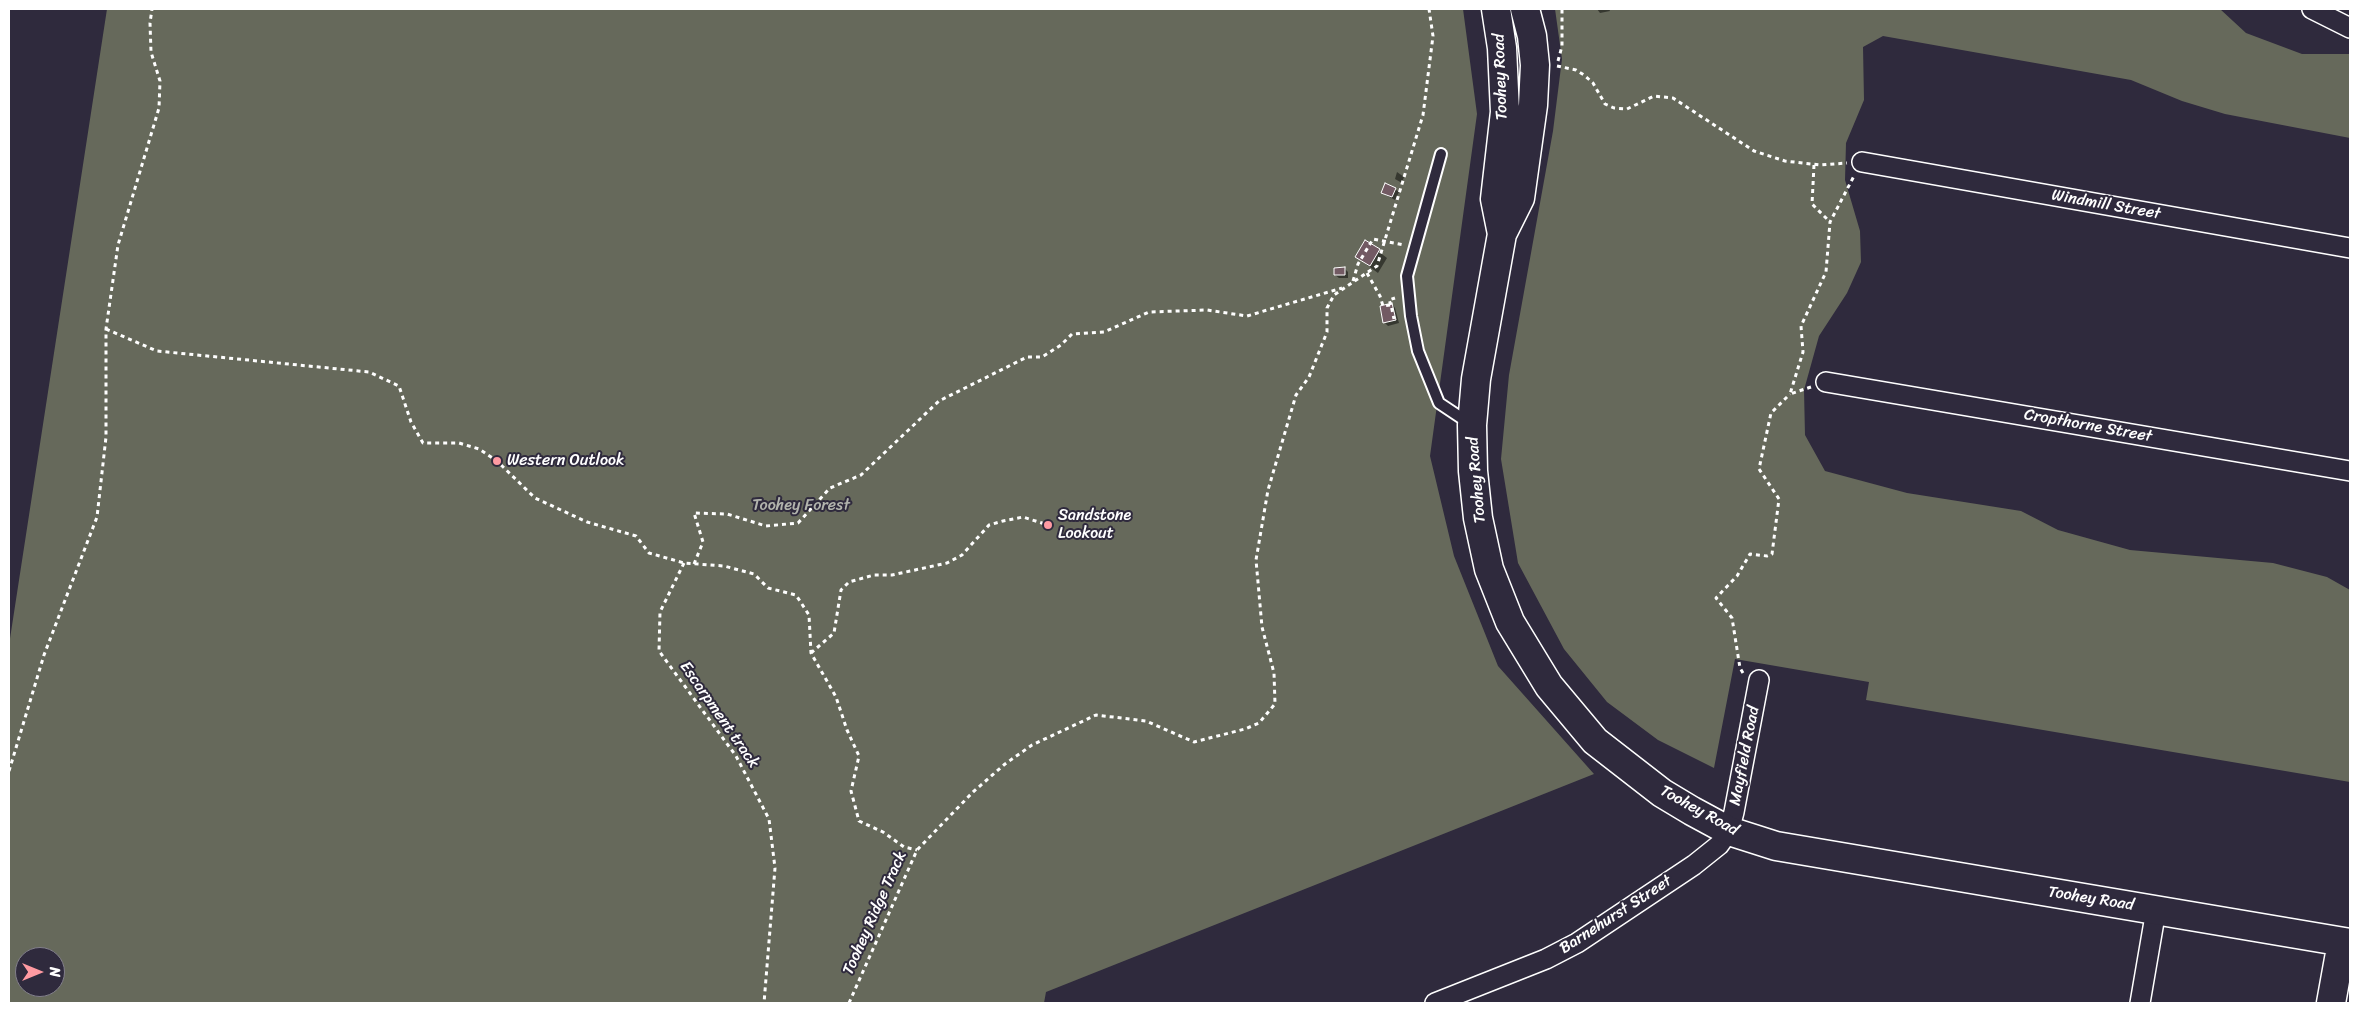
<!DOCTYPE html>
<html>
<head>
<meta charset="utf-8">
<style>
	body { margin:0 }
	#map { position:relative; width:2359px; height:1012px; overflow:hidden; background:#2f2a3d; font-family:Sriracha,sans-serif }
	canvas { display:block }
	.frame { position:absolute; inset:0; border:10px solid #fff; pointer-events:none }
	.north { position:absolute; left:15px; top:947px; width:50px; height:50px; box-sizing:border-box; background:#2f2a3d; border:1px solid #827f8b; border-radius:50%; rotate:90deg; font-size:14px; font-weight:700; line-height:20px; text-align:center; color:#fff }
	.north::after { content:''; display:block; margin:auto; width:18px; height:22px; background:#ff9aa2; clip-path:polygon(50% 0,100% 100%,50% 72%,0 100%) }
</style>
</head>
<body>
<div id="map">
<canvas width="2359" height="1012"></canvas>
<div class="frame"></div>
<div class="north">N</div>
</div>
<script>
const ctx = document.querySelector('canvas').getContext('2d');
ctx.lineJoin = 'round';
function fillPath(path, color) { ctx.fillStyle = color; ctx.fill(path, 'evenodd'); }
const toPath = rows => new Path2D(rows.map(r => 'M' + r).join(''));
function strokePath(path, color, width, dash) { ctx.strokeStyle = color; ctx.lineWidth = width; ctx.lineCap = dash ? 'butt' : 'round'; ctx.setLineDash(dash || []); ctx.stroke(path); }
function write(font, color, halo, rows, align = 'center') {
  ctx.font = font + ' Sriracha,sans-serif'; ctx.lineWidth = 4; ctx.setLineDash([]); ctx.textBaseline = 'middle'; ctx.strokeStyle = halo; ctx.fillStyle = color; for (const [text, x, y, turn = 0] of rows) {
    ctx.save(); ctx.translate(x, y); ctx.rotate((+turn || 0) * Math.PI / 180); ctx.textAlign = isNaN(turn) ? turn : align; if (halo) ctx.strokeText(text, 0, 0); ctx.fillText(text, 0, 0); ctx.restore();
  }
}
const green = toPath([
	[107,9,1463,9,1477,114,1430,456,1454,556,1498,666,1594,774,1046,992,1044,1003,9,1003,9,645],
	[25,957,55,957,55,987,25,987],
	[1555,9,2220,9,2246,33,2302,54,2350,54,2350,138,2225,114,2182,101,2131,80,1883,36,1863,47,1864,100,1846,143,1845,180,1860,231,1861,262,1847,293,1819,336,1804,390,1805,435,1825,471,1907,493,2021,511,2058,530,2130,550,2273,563,2327,577,2350,590,2350,782,1866,700,1869,682,1735,659,1714,768,1658,740,1607,702,1564,649,1518,563,1501,459,1509,375,1553,131,1562,59]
]);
const shadow = toPath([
	[1597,9,1609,9,1610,11,1600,13],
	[1397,172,1404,177,1402,183,1395,179],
	[1395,189,1399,192,1395,200,1382,193],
	[1365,241,1387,258,1378,273,1356,257],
	[1344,268,1348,272,1348,278,1339,278,1335,275],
	[1392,304,1395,308,1399,323,1388,326,1384,322]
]);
const building = toPath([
	[1385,183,1396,188,1392,197,1381,193,1385,183],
	[1365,240,1380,249,1370,266,1355,257,1365,240],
	[1345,267,1345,275,1334,275,1334,268,1345,267],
	[1392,303,1396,320,1383,323,1380,306,1392,303]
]);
const path = toPath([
	[1558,61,1562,46,1562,9],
	[1557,66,1576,70,1584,75,1593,83,1605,104,1614,108,1627,109,1654,96,1673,98,1754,151,1785,161,1820,165,1847,163],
	[1814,165,1812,204,1830,222],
	[1367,273,1380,296,1383,306,1391,305,1394,319],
	[1353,281,1358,264,1373,239,1404,245],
	[1391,305,1389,300,1395,298],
	[106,329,157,351,369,372,399,386,411,422,423,443,459,443,479,449,497,461,535,498,587,522,636,536,649,553,684,563,724,566,754,574,768,588,796,595,809,615,811,653,836,697,847,730,859,756,851,791,859,821,883,832,904,847,917,850],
	[1811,387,1790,394,1803,352,1801,326,1826,272,1830,222,1854,176],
	[684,563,660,612,659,651,736,756,769,819,775,868,764,1003],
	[694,564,703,542,694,513,727,514,766,526,798,523,830,488,861,475,939,401,1027,357,1042,357,1061,345,1072,334,1104,332,1149,312,1207,310,1247,316,1342,288],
	[811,653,834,633,841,590,849,582,874,575,892,575,947,563,962,555,989,525,1003,521,1023,517,1048,525],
	[1743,673,1740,668,1732,618,1716,598,1737,576,1750,554,1767,556,1772,554,1779,499,1759,469,1771,413,1790,394],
	[9,771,44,655,97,517,106,437,106,329,118,245,159,108,160,81,151,52,150,23,152,9],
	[849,1003,917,850,973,792,1005,764,1032,745,1096,715,1146,721,1194,742,1245,729,1259,723,1275,704,1274,673,1262,627,1256,560,1268,490,1296,395,1309,377,1327,332,1327,308,1334,295,1377,266,1423,115,1433,36,1429,9]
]);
const lane = toPath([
	[1441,154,1407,276,1411,316,1418,351,1439,403,1469,423]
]);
const street = toPath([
	[2312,9,2350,28],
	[1862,162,2350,248],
	[1826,382,2350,471],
	[1435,1003,1546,959,1577,943,1694,865,1719,845,1729,831,1734,812,1759,680],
	[2140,1003,2156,910]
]);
const secondary = toPath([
	[1496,9,1502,48,1505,112,1495,199,1502,234],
	[1525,9,1532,36,1535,65,1533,105,1520,198,1502,234,1476,379,1472,425,1473,471,1478,518,1489,569,1510,622,1549,686,1595,741,1662,793,1692,811,1729,831,1776,846,2350,943],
	[2331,1003,2342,942]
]);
const markers = [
	[497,461,5,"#ff9aa2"],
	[1048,525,5,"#ff9aa2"]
];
const streetNames = [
	["Toohey Road",1501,77,-92],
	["Windmill Street",2106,205,10],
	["Cropthorne Street",2088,426,10],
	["Toohey Road",1477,480,-95],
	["Escarpment track",719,715,55],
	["Mayfield Road",1745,756,-79],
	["Toohey Road",1699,811,29],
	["Toohey Road",2091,899,9],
	["Toohey Ridge Track",875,913,-66],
	["Barnehurst Street",1616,915,-33]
];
const poiNames = [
	["Western Outlook",507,461],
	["Sandstone",1058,516],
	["Lookout",1058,534]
];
const parkNames = [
	["Toohey Forest",801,506]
];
fillPath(green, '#66695b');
fillPath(shadow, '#0007');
fillPath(building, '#725a63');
strokePath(building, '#fff', 1);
strokePath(lane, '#fff', 14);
strokePath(street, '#fff', 22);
strokePath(secondary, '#fff', 31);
strokePath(path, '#fff', 3, [4, 4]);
strokePath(lane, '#2f2a3d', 10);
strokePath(street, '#2f2a3d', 19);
strokePath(secondary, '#2f2a3d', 28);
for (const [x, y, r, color] of markers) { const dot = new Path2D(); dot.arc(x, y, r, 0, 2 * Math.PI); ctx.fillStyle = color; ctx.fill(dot); strokePath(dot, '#2f2a3d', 2); }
write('16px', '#fff', '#2f2a3d', streetNames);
write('16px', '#fff', '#2f2a3d', poiNames, 'left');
write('16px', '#b2b4ad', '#2f2a3d', parkNames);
</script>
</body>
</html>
